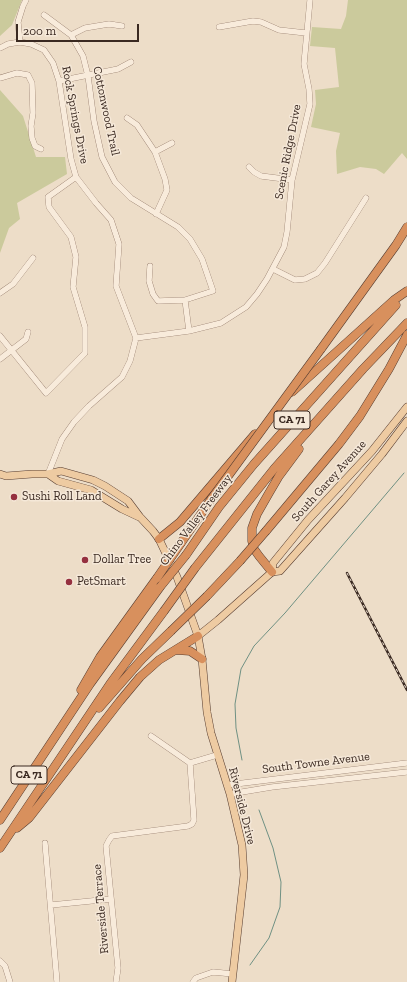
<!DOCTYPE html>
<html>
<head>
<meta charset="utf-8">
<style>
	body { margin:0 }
	#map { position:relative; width:407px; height:982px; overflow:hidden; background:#edddc8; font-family:"Zilla Slab",serif }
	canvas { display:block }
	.scale { position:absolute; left:16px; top:24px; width:123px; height:18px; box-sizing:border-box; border:2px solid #3a2921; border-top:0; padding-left:5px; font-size:12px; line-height:14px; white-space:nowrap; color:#3a2921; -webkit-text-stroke:3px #f5e8d8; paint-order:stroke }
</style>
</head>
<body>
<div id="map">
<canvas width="407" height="982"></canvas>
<div class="scale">200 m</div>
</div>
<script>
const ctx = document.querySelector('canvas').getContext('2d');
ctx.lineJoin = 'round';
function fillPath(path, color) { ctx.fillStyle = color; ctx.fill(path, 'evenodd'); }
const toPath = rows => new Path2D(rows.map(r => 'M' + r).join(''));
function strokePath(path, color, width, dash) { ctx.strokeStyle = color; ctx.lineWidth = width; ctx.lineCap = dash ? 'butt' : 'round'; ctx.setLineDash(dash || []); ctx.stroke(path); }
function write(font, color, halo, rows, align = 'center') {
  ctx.font = font + ' "Zilla Slab",serif'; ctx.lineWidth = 3; ctx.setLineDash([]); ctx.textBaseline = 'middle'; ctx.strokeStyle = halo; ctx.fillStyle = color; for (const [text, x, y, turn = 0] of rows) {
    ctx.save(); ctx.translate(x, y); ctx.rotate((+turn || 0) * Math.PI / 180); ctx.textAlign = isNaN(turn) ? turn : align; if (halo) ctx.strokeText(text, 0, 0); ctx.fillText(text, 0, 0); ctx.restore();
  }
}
const green = toPath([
	[0,0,22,0,12,25,0,36],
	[348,0,407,0,407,159,402,153,384,174,376,169,360,167,337,174,336,151,340,133,311,127,316,104,315,90,339,87,335,48,310,46,312,27,341,29,346,16],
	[0,90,23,116,36,157,65,157,67,174,17,203,20,219,9,228,0,253]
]);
const stream = toPath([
	[242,760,236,728,235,704,241,669,254,646,285,613,404,473],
	[250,965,269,938,280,907,281,882,273,848,259,810]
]);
const minor = toPath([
	[44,15,71,35,83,56,88,76,94,121,102,157,115,182,131,198,178,227,190,239,202,259,213,291,185,300,158,301,153,294,149,281,150,266],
	[219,27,253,21,261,22,279,30,306,33],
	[71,35,85,28,109,24,122,26],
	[20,42,18,22,23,6,26,0],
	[0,48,8,44,20,42,31,44,44,50,53,63,59,81,71,159,76,177,96,203,111,220,119,244,116,286,136,338,130,361,122,377,89,406,74,422,62,439,48,474],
	[0,78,17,73,28,75,32,83,33,113,31,126,32,138,35,146,41,149],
	[59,81,118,69,131,62],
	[127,118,137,125,155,152,165,179,167,190,156,214],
	[155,152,172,143],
	[249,167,254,172,261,176,292,180],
	[273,269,295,280,305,279,317,273,325,263,366,198],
	[0,293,13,284,33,258],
	[185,300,189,331],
	[0,336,46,393,85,353,85,327,73,287,76,257,71,237,49,207,48,197,76,177],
	[136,338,189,331,221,323,246,307,257,294,267,279,284,247,287,232,292,180,310,104,309,89,304,64,310,0],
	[0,359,26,339,28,332],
	[151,736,190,763],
	[190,763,217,755],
	[227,785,407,763],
	[230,794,272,787,407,772],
	[45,843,57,982],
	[51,905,111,899],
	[0,961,5,966,10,982],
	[116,982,118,968,106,846,109,840,112,836,188,826,192,824,194,820,190,763],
	[193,982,196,978,213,972,233,974]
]);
const major = toPath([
	[0,474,6,476,32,474,48,474,61,471,93,480,105,486,128,501,140,517,153,531,159,539,177,577,198,636,202,659,207,712,211,733,230,794,242,845,244,875,232,982],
	[48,474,58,481,91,490,122,509,139,517],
	[272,572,273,563,308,520,372,451,407,407],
	[198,636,218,620,272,572,280,571,345,498,382,454,407,421]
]);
const highway = toPath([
	[321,349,396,245,407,227],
	[292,392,394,300,407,291],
	[266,531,339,444,360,416,389,369,407,335],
	[159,539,180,522,255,434],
	[181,543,212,498],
	[186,555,219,507,254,464,396,305],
	[195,568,274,469,363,369,407,323],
	[272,572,259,556,254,549,252,541,252,528,257,514,269,493,279,476,299,449],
	[207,596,240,561],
	[176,650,190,651,202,659],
	[81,690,100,657,157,578],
	[99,708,142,659,171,631],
	[0,820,90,684,160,587],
	[17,828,29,818,120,701,140,677,159,660,198,636],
	[0,848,110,684,164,611]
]);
const rail = toPath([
	[347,573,407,690]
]);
const highwayBridge = toPath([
	[212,498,321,349],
	[240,561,266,531],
	[157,578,181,543],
	[160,587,186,555],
	[164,611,195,568],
	[171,631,207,596]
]);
const markers = [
	[14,497,4,"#95303f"],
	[85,560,4,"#95303f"],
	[69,582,4,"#95303f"]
];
const shields = [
	[292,420,36],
	[29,775,36]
];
const shieldNames = [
	["CA 71",292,420],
	["CA 71",29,775]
];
const streetNames = [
	["Cottonwood Trail",106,111,78],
	["Rock Springs Drive",75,115,79],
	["Scenic Ridge Drive",288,152,-79],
	["South Garey Avenue",329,481,-48],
	["Chino Valley Freeway",196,520,-53],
	["South Towne Avenue",316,763,-7],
	["Riverside Drive",242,806,76],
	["Riverside Terrace",101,909,-95]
];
const poiNames = [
	["Sushi Roll Land",22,497],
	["Dollar Tree",93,560],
	["PetSmart",77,582]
];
fillPath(green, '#cbca9c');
strokePath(stream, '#6f9083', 1);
strokePath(minor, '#896e5e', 6);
strokePath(major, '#573d31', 8);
strokePath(highway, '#573d31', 9);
strokePath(minor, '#f8ebdb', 5.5);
strokePath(major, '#eecba2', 7);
strokePath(highway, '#d8905d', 8);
strokePath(rail, '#3a2921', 2.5);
strokePath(rail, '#f5e8d8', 1, [3]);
strokePath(highwayBridge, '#573d31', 9, []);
strokePath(highwayBridge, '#d8905d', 8);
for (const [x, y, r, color] of markers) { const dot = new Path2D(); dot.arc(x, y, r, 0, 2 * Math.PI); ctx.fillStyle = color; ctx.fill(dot); strokePath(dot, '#f5e8d8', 1.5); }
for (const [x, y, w] of shields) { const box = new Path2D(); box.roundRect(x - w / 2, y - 9, w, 18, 3); ctx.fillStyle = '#f5e8d8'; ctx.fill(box); strokePath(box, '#3a2921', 1); }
write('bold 11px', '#3a2921', null, shieldNames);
write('12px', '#3a2921', '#f5e8d8', streetNames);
write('12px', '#3a2921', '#f5e8d8', poiNames, 'left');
</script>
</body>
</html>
